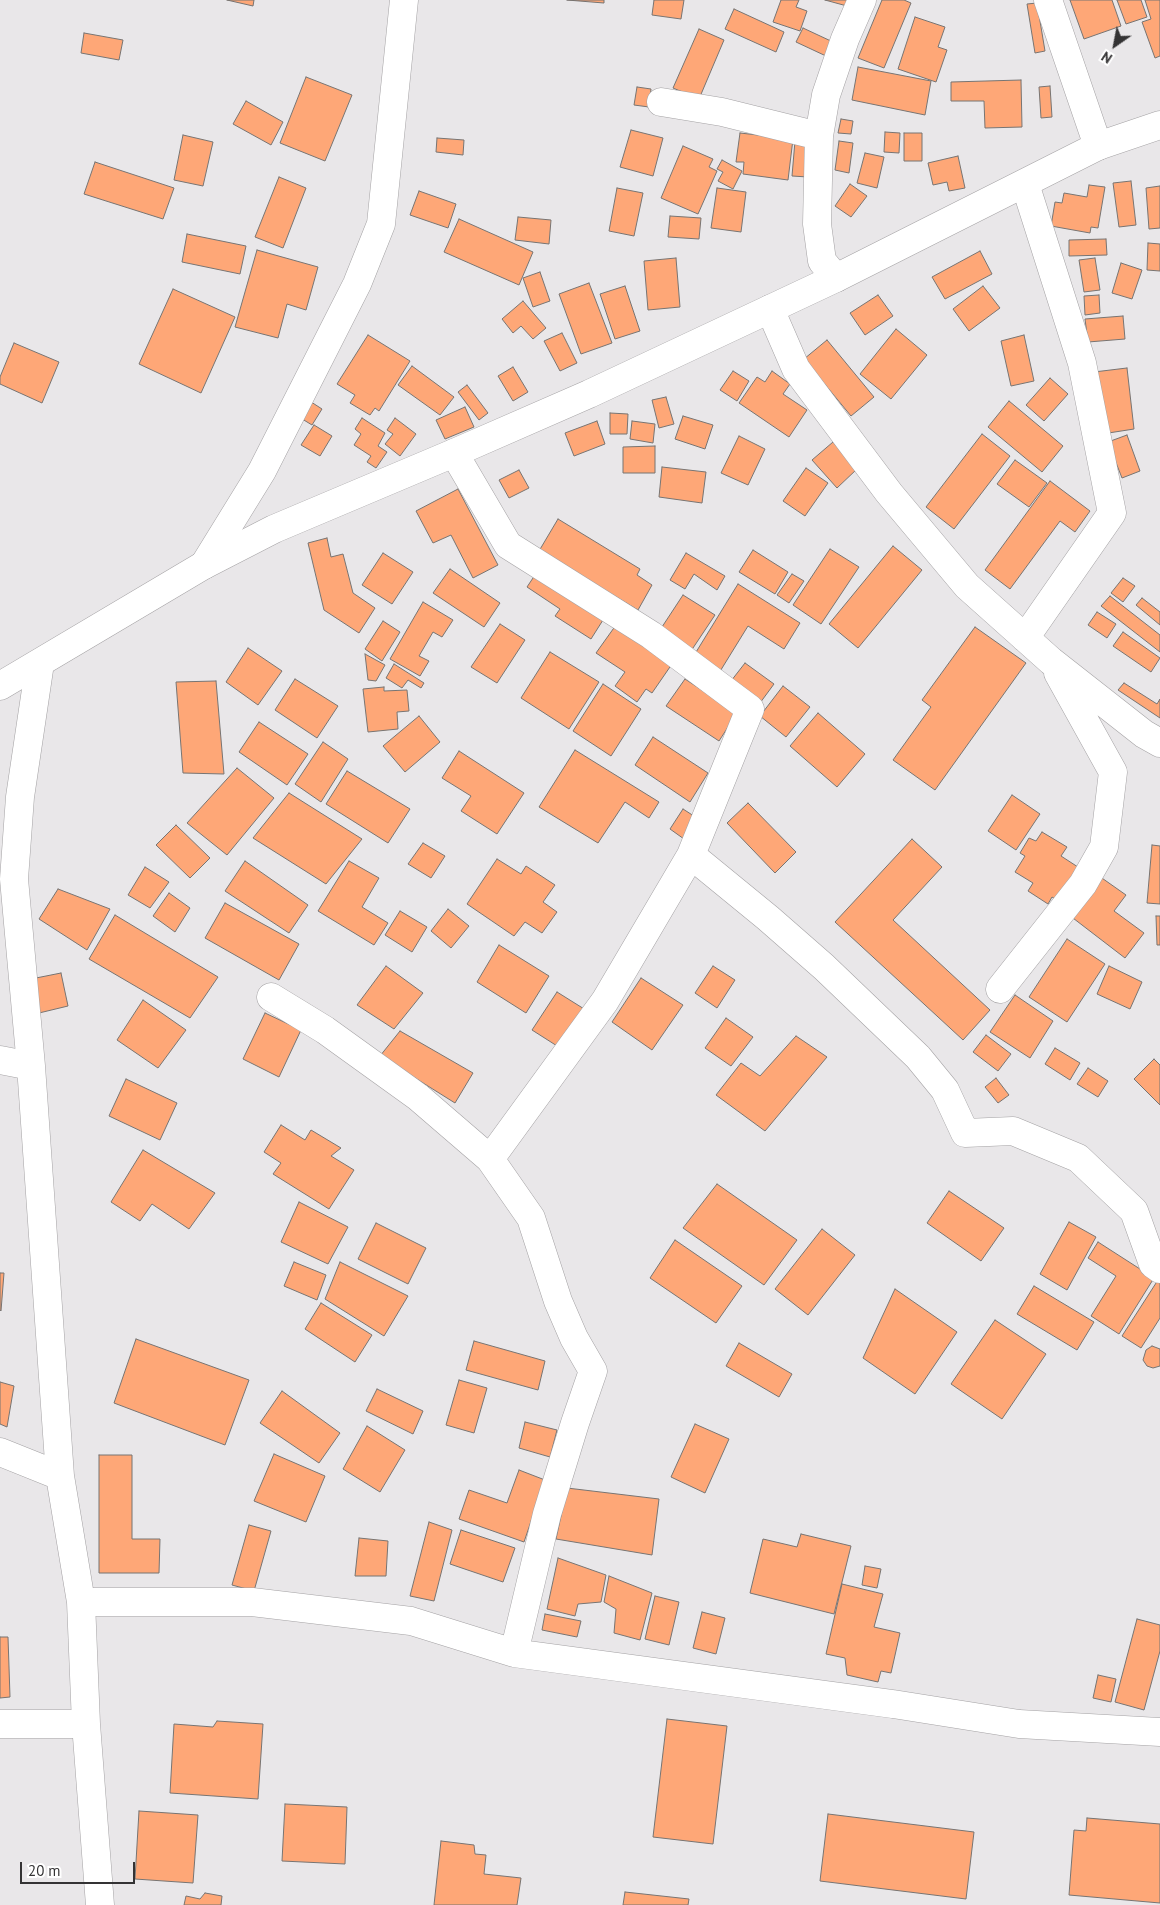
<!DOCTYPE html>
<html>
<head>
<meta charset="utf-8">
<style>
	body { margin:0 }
	#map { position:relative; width:1160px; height:1905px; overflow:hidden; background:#e9e7e9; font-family:"PT Sans",sans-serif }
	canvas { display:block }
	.north { position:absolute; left:1090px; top:20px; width:50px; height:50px; -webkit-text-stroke:4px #fff; paint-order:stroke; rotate:213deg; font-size:14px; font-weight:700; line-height:20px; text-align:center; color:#343334 }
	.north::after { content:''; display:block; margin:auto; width:18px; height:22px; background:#343334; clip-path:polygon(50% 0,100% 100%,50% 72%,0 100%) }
	.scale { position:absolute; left:20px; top:1862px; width:115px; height:22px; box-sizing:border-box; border:2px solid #343334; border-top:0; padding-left:6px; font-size:15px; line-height:18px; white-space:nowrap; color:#343334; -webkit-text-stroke:4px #fff; paint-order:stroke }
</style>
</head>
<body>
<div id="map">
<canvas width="1160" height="1905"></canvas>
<div class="north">N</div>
<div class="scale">20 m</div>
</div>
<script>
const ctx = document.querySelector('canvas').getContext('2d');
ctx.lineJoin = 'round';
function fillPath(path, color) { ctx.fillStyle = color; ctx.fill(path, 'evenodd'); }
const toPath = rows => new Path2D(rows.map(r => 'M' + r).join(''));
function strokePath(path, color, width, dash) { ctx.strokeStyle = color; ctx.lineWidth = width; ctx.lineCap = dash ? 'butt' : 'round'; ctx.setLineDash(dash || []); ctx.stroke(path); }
const building = toPath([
	[227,0,254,0,253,6,227,0],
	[567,0,604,0,604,3,567,0],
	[654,0,684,0,681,19,652,15,654,0],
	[781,0,799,0,796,7,807,11,800,31,773,22,781,0],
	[825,0,848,0,847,6,825,0],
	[882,0,904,0,911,3,884,68,858,58,882,0],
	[1070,0,1112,0,1121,26,1084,39,1070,0],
	[1117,0,1141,0,1147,17,1126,24,1117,0],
	[1145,0,1160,0,1160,56,1155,58,1142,22,1151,19,1145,0],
	[1037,3,1045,51,1035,53,1027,4,1037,3],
	[734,9,784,32,776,52,725,29,734,9],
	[915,17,945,27,938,47,947,50,936,82,898,69,915,17],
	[803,28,833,42,826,56,796,42,803,28],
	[699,29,724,40,699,99,673,88,699,29],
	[84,33,123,40,119,60,81,53,84,33],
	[858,67,931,81,925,115,852,100,858,67],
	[306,77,352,95,325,161,280,143,306,77],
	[1021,80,1022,127,985,128,984,101,951,101,951,82,1021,80],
	[1050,86,1052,117,1041,118,1039,87,1050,86],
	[637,87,651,89,649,107,634,105,637,87],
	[246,101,283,122,271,145,233,124,246,101],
	[841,119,853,121,851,134,838,133,841,119],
	[631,130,663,138,653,176,620,167,631,130],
	[885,132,900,133,899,153,884,152,885,132],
	[740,133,793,139,788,180,743,174,744,162,736,162,740,133],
	[904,133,922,133,922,161,904,161,904,133],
	[183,135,213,142,203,186,174,180,183,135],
	[437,138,464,140,463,155,436,152,437,138],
	[795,141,811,142,808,177,792,176,795,141],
	[839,141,853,143,849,173,835,170,839,141],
	[683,146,713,159,709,167,717,171,698,214,661,198,683,146],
	[865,153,884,157,877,188,857,183,865,153],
	[958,156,965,188,949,191,947,182,933,185,928,163,958,156],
	[722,160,742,171,733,189,718,181,723,172,717,169,722,160],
	[95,162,174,188,163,219,84,194,95,162],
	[279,177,306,188,283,248,255,237,279,177],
	[1131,181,1136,225,1119,227,1113,183,1131,181],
	[850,184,867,196,851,217,835,206,850,184],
	[1089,185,1105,187,1098,228,1091,227,1090,233,1051,226,1055,202,1062,203,1064,193,1087,197,1089,185],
	[1160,186,1160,228,1149,229,1146,188,1160,186],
	[617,188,643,193,634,236,609,231,617,188],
	[717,188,746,192,741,232,711,228,717,188],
	[419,191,456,204,448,228,410,215,419,191],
	[670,216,701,218,699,239,668,237,670,216],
	[518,217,551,220,549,244,515,240,518,217],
	[459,219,533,252,519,285,444,252,459,219],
	[187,234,246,246,240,274,182,262,187,234],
	[1106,239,1107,255,1069,256,1069,240,1106,239],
	[1148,243,1160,244,1160,271,1147,270,1148,243],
	[257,250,318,267,306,310,287,304,278,338,235,327,257,250],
	[980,251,992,274,945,299,932,277,980,251],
	[676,258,680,307,648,310,644,261,676,258],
	[1095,258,1100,290,1084,292,1079,260,1095,258],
	[1121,263,1142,270,1132,299,1112,293,1121,263],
	[540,272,550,301,533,307,523,278,540,272],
	[589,283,612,343,581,354,559,294,589,283],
	[625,286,640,331,615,339,600,294,625,286],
	[983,286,1000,308,969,331,953,309,983,286],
	[173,289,235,317,201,393,139,364,173,289],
	[878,295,893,316,865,335,850,313,878,295],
	[1099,295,1100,313,1085,315,1084,296,1099,295],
	[523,301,546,328,533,339,521,326,513,333,502,319,523,301],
	[1123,316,1125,339,1088,342,1085,319,1123,316],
	[896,329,927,355,891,399,860,374,896,329],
	[562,333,577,363,560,371,544,341,562,333],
	[368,335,410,361,379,411,375,408,370,415,350,403,355,395,337,384,368,335],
	[1024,335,1034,381,1011,386,1001,341,1024,335],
	[827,340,874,397,851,416,804,359,827,340],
	[14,343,59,362,42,403,0,384,0,377,14,343],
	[412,366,454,397,440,415,398,385,412,366],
	[513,367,528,392,513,401,498,376,513,367],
	[1127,368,1134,429,1102,434,1094,372,1127,368],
	[733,371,749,381,737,401,720,390,733,371],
	[772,371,790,384,783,394,807,410,789,437,739,403,757,377,765,382,772,371],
	[1050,378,1068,394,1044,421,1026,405,1050,378],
	[467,385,488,413,479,420,458,392,467,385],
	[666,397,674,424,659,428,652,400,666,397],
	[305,398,322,409,312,425,294,414,305,398],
	[1009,401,1063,446,1042,472,988,427,1009,401],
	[465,407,474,427,445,439,436,420,465,407],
	[610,413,628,414,627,434,610,434,610,413],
	[683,416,713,425,705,449,675,439,683,416],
	[362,418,385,433,378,446,387,452,376,468,367,462,371,456,354,445,361,434,355,429,362,418],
	[395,418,416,434,400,456,385,444,393,434,387,430,395,418],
	[597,421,605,444,574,456,565,433,597,421],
	[632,421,655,424,653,443,630,439,632,421],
	[314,425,332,436,320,456,301,445,314,425],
	[982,434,1010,456,954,529,926,507,982,434],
	[1127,435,1140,471,1122,478,1108,442,1127,435],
	[739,436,765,449,748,485,721,473,739,436],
	[833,442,857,469,837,488,812,460,833,442],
	[655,446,655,473,623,473,623,447,655,446],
	[1015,460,1047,483,1029,507,997,484,1015,460],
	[662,467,706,472,702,503,659,497,662,467],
	[806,468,828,483,805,516,783,501,806,468],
	[519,470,529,488,509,498,499,480,519,470],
	[1050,481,1090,511,1075,532,1060,521,1010,589,985,570,1050,481],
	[458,489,498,565,473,578,451,535,433,543,416,511,458,489],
	[558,519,640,569,637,575,652,585,638,610,539,551,558,519],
	[327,538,331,557,343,554,353,593,375,608,359,633,324,610,308,543,327,538],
	[893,546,922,570,858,648,829,624,893,546],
	[830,549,859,567,821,624,793,605,830,549],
	[753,550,788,572,775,594,739,572,753,550],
	[383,553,413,572,392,604,362,585,383,553],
	[686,553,725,576,717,590,694,574,685,589,670,580,686,553],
	[450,569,500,603,484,627,433,593,450,569],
	[792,574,804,581,789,603,777,595,792,574],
	[535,575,603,620,591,639,555,616,560,609,527,587,535,575],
	[1123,578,1135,586,1123,602,1111,593,1123,578],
	[738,584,800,623,784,649,748,626,719,673,693,657,738,584],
	[683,595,715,615,691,651,660,630,683,595],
	[1110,596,1160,635,1160,652,1101,606,1110,596],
	[1142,598,1160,612,1160,625,1136,605,1142,598],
	[423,602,453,620,442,637,433,632,419,656,429,661,420,676,390,659,423,602],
	[1097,612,1116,624,1107,638,1088,625,1097,612],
	[383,621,400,632,382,661,365,649,383,621],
	[500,624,525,640,497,683,471,667,500,624],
	[616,625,672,664,652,693,646,689,637,702,615,686,625,672,596,653,616,625],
	[975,627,1026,663,935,790,893,760,931,707,922,700,975,627],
	[1123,632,1160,658,1151,672,1113,646,1123,632],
	[248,648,282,671,258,705,226,682,248,648],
	[550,652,599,682,569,729,521,698,550,652],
	[365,654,385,665,376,681,368,680,365,654],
	[745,663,774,684,760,703,731,681,745,663],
	[394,664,424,683,421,688,408,680,402,688,386,678,394,664],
	[295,679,338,706,317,738,275,710,295,679],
	[685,679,737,713,719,741,666,706,685,679],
	[216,681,224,774,183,773,176,682,216,681],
	[1124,683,1157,704,1160,699,1160,718,1118,690,1124,683],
	[603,684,641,709,611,756,573,731,603,684],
	[783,686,810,707,786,737,760,716,783,686],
	[384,687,384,691,407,690,409,711,397,712,398,729,368,732,363,689,384,687],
	[818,713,865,754,837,787,790,746,818,713],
	[419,716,440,742,405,772,383,746,419,716],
	[259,722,308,754,287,785,239,752,259,722],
	[653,737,708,773,690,802,635,765,653,737],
	[323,742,348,759,321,802,295,784,323,742],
	[575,750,659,802,649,818,625,802,598,843,539,807,575,750],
	[459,751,524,793,497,834,461,811,471,796,442,778,459,751],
	[237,768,274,798,227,855,187,823,237,768],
	[347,771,410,809,388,843,326,804,347,771],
	[289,793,362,839,326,884,253,838,289,793],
	[1012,795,1040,814,1016,850,988,831,1012,795],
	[748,803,796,852,775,873,727,823,748,803],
	[683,809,697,818,684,839,670,829,683,809],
	[176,825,210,858,190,878,156,845,176,825],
	[1042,832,1067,847,1061,856,1081,869,1060,902,1052,897,1048,904,1028,891,1033,883,1015,872,1025,856,1020,853,1029,838,1036,841,1042,832],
	[912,839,942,867,893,920,990,1010,963,1040,835,922,912,839],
	[423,843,445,856,431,878,408,864,423,843],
	[1152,845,1160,846,1160,904,1147,903,1152,845],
	[497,859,521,874,526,866,555,885,543,902,557,912,542,933,525,922,514,936,467,904,497,859],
	[245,861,308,905,289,933,225,891,245,861],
	[349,861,379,878,362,907,388,923,374,945,318,911,349,861],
	[145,867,169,882,150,908,128,895,145,867],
	[1099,876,1126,895,1114,911,1144,933,1125,958,1069,915,1099,876],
	[58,889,110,909,87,950,39,919,58,889],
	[169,893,190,908,175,932,153,916,169,893],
	[225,903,299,944,279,980,205,938,225,903],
	[448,909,469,926,451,948,431,931,448,909],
	[400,911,427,927,412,952,385,935,400,911],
	[115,915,218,977,190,1018,89,959,115,915],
	[1156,916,1160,916,1160,945,1157,945,1156,916],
	[1067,939,1105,964,1067,1022,1029,997,1067,939],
	[499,945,549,976,526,1013,477,982,499,945],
	[386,966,423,993,394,1029,357,1005,386,966],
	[713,966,735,980,717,1008,695,993,713,966],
	[1109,966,1142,982,1130,1009,1097,994,1109,966],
	[61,973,68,1006,39,1013,31,979,61,973],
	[641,978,683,1005,652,1050,612,1022,641,978],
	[557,992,589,1012,565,1051,532,1030,557,992],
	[1015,995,1053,1021,1030,1058,990,1032,1015,995],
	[143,1000,186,1030,158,1068,117,1040,143,1000],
	[265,1013,301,1030,279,1077,243,1059,265,1013],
	[726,1018,753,1037,731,1066,705,1048,726,1018],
	[400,1031,473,1073,455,1103,380,1056,400,1031],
	[986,1035,1011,1054,998,1071,973,1052,986,1035],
	[796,1036,827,1057,765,1131,716,1095,741,1063,760,1076,796,1036],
	[1055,1048,1080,1063,1070,1080,1045,1064,1055,1048],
	[1154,1059,1160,1065,1160,1105,1134,1079,1154,1059],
	[1088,1068,1108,1081,1098,1097,1077,1084,1088,1068],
	[996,1078,1009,1095,998,1103,985,1087,996,1078],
	[126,1079,177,1103,160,1140,109,1116,126,1079],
	[281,1125,305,1140,311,1130,341,1148,331,1156,354,1170,329,1209,273,1174,281,1163,264,1152,281,1125],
	[143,1150,215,1193,189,1229,152,1204,140,1221,111,1202,143,1150],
	[717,1184,797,1240,764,1285,683,1228,717,1184],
	[949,1191,1004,1228,981,1261,927,1223,949,1191],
	[299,1202,348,1227,328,1264,281,1242,299,1202],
	[1069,1222,1096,1237,1067,1290,1040,1274,1069,1222],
	[376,1223,426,1248,408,1284,358,1259,376,1223],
	[822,1229,855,1255,808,1315,775,1289,822,1229],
	[675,1240,742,1286,716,1323,650,1278,675,1240],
	[1098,1242,1154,1278,1119,1334,1091,1316,1116,1276,1088,1258,1098,1242],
	[294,1262,326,1275,317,1300,284,1286,294,1262],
	[340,1262,408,1296,384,1336,325,1299,340,1262],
	[0,1273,4,1273,1,1311,0,1310,0,1273],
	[1158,1280,1160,1281,1160,1318,1141,1348,1122,1336,1158,1280],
	[1034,1286,1094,1322,1077,1350,1017,1314,1034,1286],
	[895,1289,957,1332,915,1394,863,1358,895,1289],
	[321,1303,372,1335,355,1362,305,1329,321,1303],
	[995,1320,1046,1354,1002,1419,951,1384,995,1320],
	[136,1339,249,1380,225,1445,114,1403,136,1339],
	[474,1341,545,1361,538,1390,466,1370,474,1341],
	[739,1343,792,1374,779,1397,726,1366,739,1343],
	[1152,1346,1160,1349,1160,1366,1153,1368,1147,1366,1143,1360,1146,1350,1152,1346],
	[459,1380,487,1388,474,1433,446,1425,459,1380],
	[0,1382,14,1386,7,1427,0,1424,0,1382],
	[377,1389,423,1411,413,1434,366,1411,377,1389],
	[282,1391,340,1433,319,1463,260,1423,282,1391],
	[525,1422,557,1430,550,1457,519,1448,525,1422],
	[695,1424,729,1439,705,1493,671,1477,695,1424],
	[367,1426,405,1450,380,1492,343,1469,367,1426],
	[274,1454,325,1476,306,1522,254,1501,274,1454],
	[99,1455,132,1455,132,1539,160,1539,159,1573,99,1573,99,1455],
	[519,1470,545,1480,524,1542,459,1519,469,1490,507,1503,519,1470],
	[567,1488,659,1499,652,1555,556,1539,567,1488],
	[429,1522,452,1530,434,1601,410,1596,429,1522],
	[249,1525,271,1531,254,1591,232,1585,249,1525],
	[461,1530,515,1548,503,1582,450,1564,461,1530],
	[801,1534,851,1546,834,1614,750,1593,763,1539,797,1547,801,1534],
	[359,1538,388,1541,386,1576,355,1576,359,1538],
	[558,1558,606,1575,601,1602,578,1604,575,1616,547,1609,558,1558],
	[865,1566,881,1569,877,1588,862,1585,865,1566],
	[609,1576,652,1593,640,1640,614,1633,616,1609,604,1602,609,1576],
	[842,1584,883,1594,874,1627,900,1633,891,1673,881,1671,878,1682,847,1675,845,1658,826,1654,842,1584],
	[655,1596,679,1602,669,1645,645,1639,655,1596],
	[702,1612,725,1618,716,1654,693,1648,702,1612],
	[545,1614,581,1621,577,1637,542,1630,545,1614],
	[1137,1619,1160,1625,1160,1651,1144,1710,1115,1702,1137,1619],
	[0,1637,8,1637,10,1697,0,1698,0,1637],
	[1098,1675,1116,1679,1111,1702,1093,1698,1098,1675],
	[667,1719,727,1726,713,1844,653,1837,667,1719],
	[217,1721,263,1724,258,1799,170,1793,174,1724,213,1727,217,1721],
	[285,1804,347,1807,345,1864,282,1861,285,1804],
	[139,1811,198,1815,193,1883,135,1879,139,1811],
	[828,1814,974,1832,966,1899,820,1881,828,1814],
	[1087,1818,1160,1824,1160,1903,1069,1895,1074,1830,1086,1831,1087,1818],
	[441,1841,474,1845,475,1854,486,1855,484,1874,521,1878,517,1905,434,1905,441,1841],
	[625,1892,689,1899,688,1905,623,1905,625,1892],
	[205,1893,222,1896,221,1905,184,1905,186,1896,200,1899,205,1893]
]);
const minor = toPath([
	[1048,0,1098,146],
	[661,102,722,112,819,136],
	[836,278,822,261,817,224,819,136,826,95,845,39,862,0],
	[770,309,796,369,889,493,967,586,1051,661,1144,734,1160,743],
	[454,453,508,545,651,635,750,709,691,855,605,1001,490,1159],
	[204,565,262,471,357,284,381,224,404,0],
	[1025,638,1112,513,1082,363,1025,184],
	[40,663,20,797,14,879,31,1066,60,1476,81,1602,86,1724,100,1905],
	[691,855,768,918,824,967,918,1057,945,1090,965,1133,1013,1131,1078,1158,1134,1211,1153,1264,1160,1269],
	[1000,989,1083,884,1104,847,1113,772,1058,673],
	[271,997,325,1030,418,1097,490,1159,531,1218,558,1301,574,1338,593,1371,575,1423,547,1514,514,1653],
	[0,1060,31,1066],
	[0,1452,60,1476],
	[81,1602,252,1602,411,1621,514,1653,893,1704,1019,1724,1160,1732],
	[0,1724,86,1724]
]);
const secondary = toPath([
	[0,686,204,565,274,529,454,453,589,394,836,278,1098,146,1160,125]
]);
fillPath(building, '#fea777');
strokePath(building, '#777472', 1);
strokePath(minor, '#a4a2a4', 29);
strokePath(secondary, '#a4a2a4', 29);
strokePath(minor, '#fff', 28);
strokePath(secondary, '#fff', 28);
</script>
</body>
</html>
